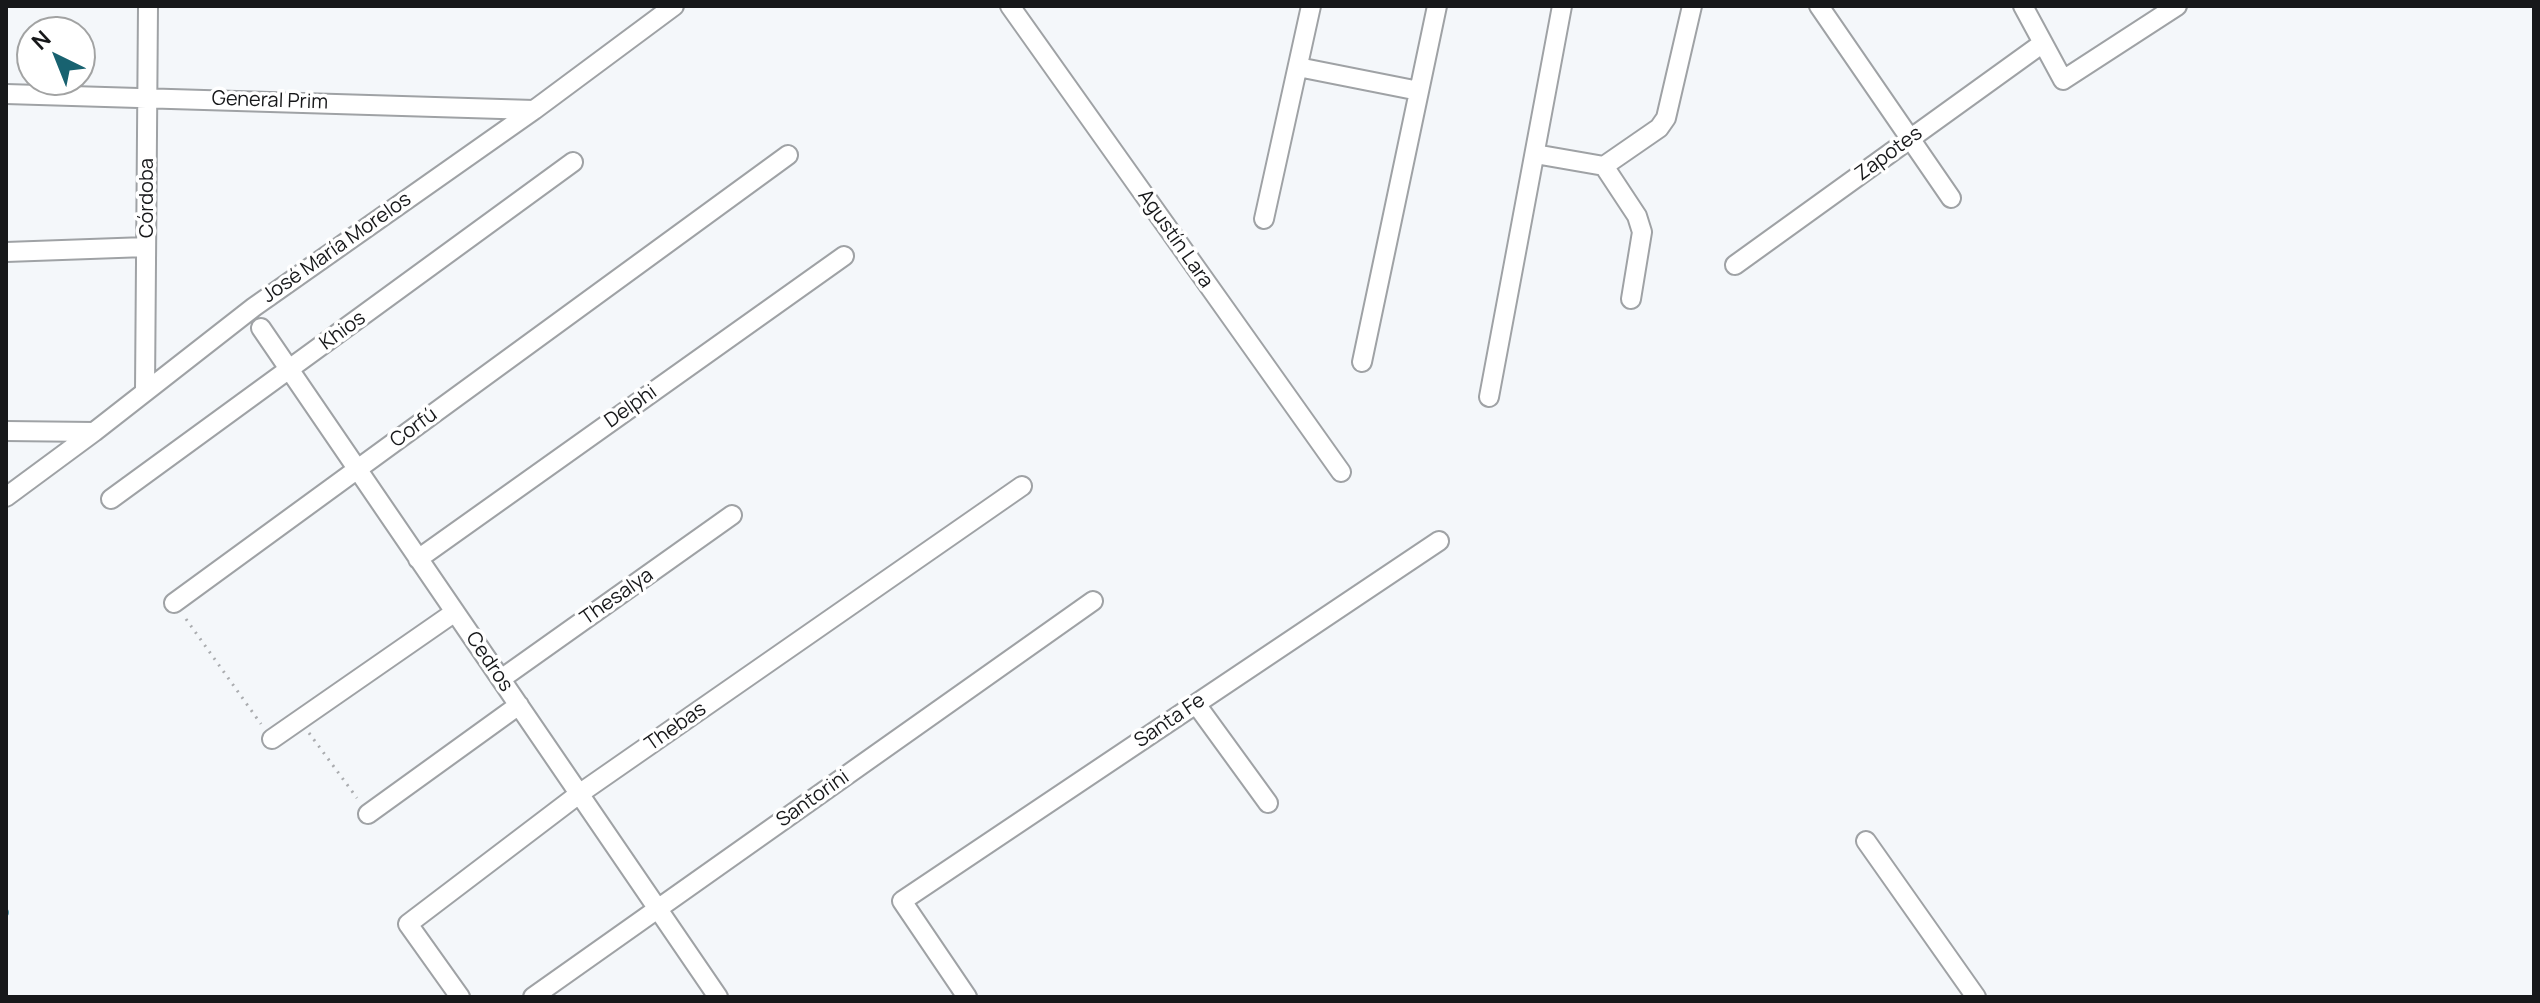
<!DOCTYPE html>
<html>
<head>
<meta charset="utf-8">
<style>
	body { margin:0 }
	#map { position:relative; width:2540px; height:1003px; overflow:hidden; background:#f4f7fa; font-family:Manrope,sans-serif }
	canvas { display:block }
	.frame { position:absolute; inset:0; border:8px solid #17181a; pointer-events:none }
	.north { position:absolute; left:16px; top:16px; width:80px; height:80px; box-sizing:border-box; background:#fff; border:2px solid #a2a3a3; border-radius:50%; rotate:317deg; font-size:22px; font-weight:700; line-height:32px; text-align:center; color:#17181a }
	.north::after { content:''; display:block; margin:auto; width:28px; height:36px; background:#186270; clip-path:polygon(50% 0,100% 100%,50% 72%,0 100%) }
</style>
</head>
<body>
<div id="map">
<canvas width="2540" height="1003"></canvas>
<div class="frame"></div>
<div class="north">N</div>
</div>
<script>
const ctx = document.querySelector('canvas').getContext('2d');
ctx.lineJoin = 'round';
const toPath = rows => new Path2D(rows.map(r => 'M' + r).join(''));
function strokePath(path, color, width, dash) { ctx.strokeStyle = color; ctx.lineWidth = width; ctx.lineCap = dash ? 'butt' : 'round'; ctx.setLineDash(dash || []); ctx.stroke(path); }
function write(font, color, halo, rows, align = 'center') {
  ctx.font = font + ' Manrope,sans-serif'; ctx.lineWidth = 7; ctx.setLineDash([]); ctx.textBaseline = 'middle'; ctx.strokeStyle = halo; ctx.fillStyle = color; for (const [text, x, y, turn = 0] of rows) {
    ctx.save(); ctx.translate(x, y); ctx.rotate((+turn || 0) * Math.PI / 180); ctx.textAlign = isNaN(turn) ? turn : align; if (halo) ctx.strokeText(text, 0, 0); ctx.fillText(text, 0, 0); ctx.restore();
  }
}
const stream = toPath([
	[6,912,6,913]
]);
const path = toPath([
	[186,619,261,724],
	[309,733,357,798]
]);
const street = toPath([
	[1010,6,1341,472],
	[1819,6,1951,198],
	[2023,6,2063,80,2177,6],
	[1298,67,1419,91],
	[6,94,534,110],
	[1535,154,1604,166],
	[1264,219,1311,6],
	[6,252,146,247],
	[1735,265,2043,43],
	[1631,299,1642,232,1637,216,1604,166,1659,128,1666,118,1692,6],
	[261,328,718,997],
	[1362,362,1437,6],
	[145,390,148,6],
	[1489,397,1562,6],
	[6,431,94,432],
	[6,497,94,432,254,307,534,110,674,6],
	[111,499,573,162],
	[418,559,844,256],
	[174,603,788,155],
	[501,679,732,515],
	[1196,704,1268,803],
	[272,739,455,612],
	[368,814,519,705],
	[1866,841,1976,997],
	[460,997,408,924,579,794,1022,486],
	[533,997,1093,601],
	[967,997,902,901,1439,541]
]);
const streetNames = [
	["General Prim",270,101,2],
	["Zapotes",1889,154,-36],
	["Córdoba",147,198,-90],
	["Agustín Lara",1175,239,55],
	["José María Morelos",337,248,-35],
	["Khios",343,331,-36],
	["Delphi",631,407,-35],
	["Corfú",414,428,-36],
	["Thesalya",617,597,-35],
	["Cedros",489,662,56],
	["Santa Fe",1170,721,-34],
	["Thebas",676,727,-35],
	["Santorini",813,799,-35]
];
strokePath(stream, '#67a3b4', 6);
strokePath(street, '#9fa2a5', 22);
strokePath(path, '#aaacaf', 3, [2, 6]);
strokePath(street, '#fff', 18);
write('20px', '#17181a', '#fff', streetNames);
</script>
</body>
</html>
